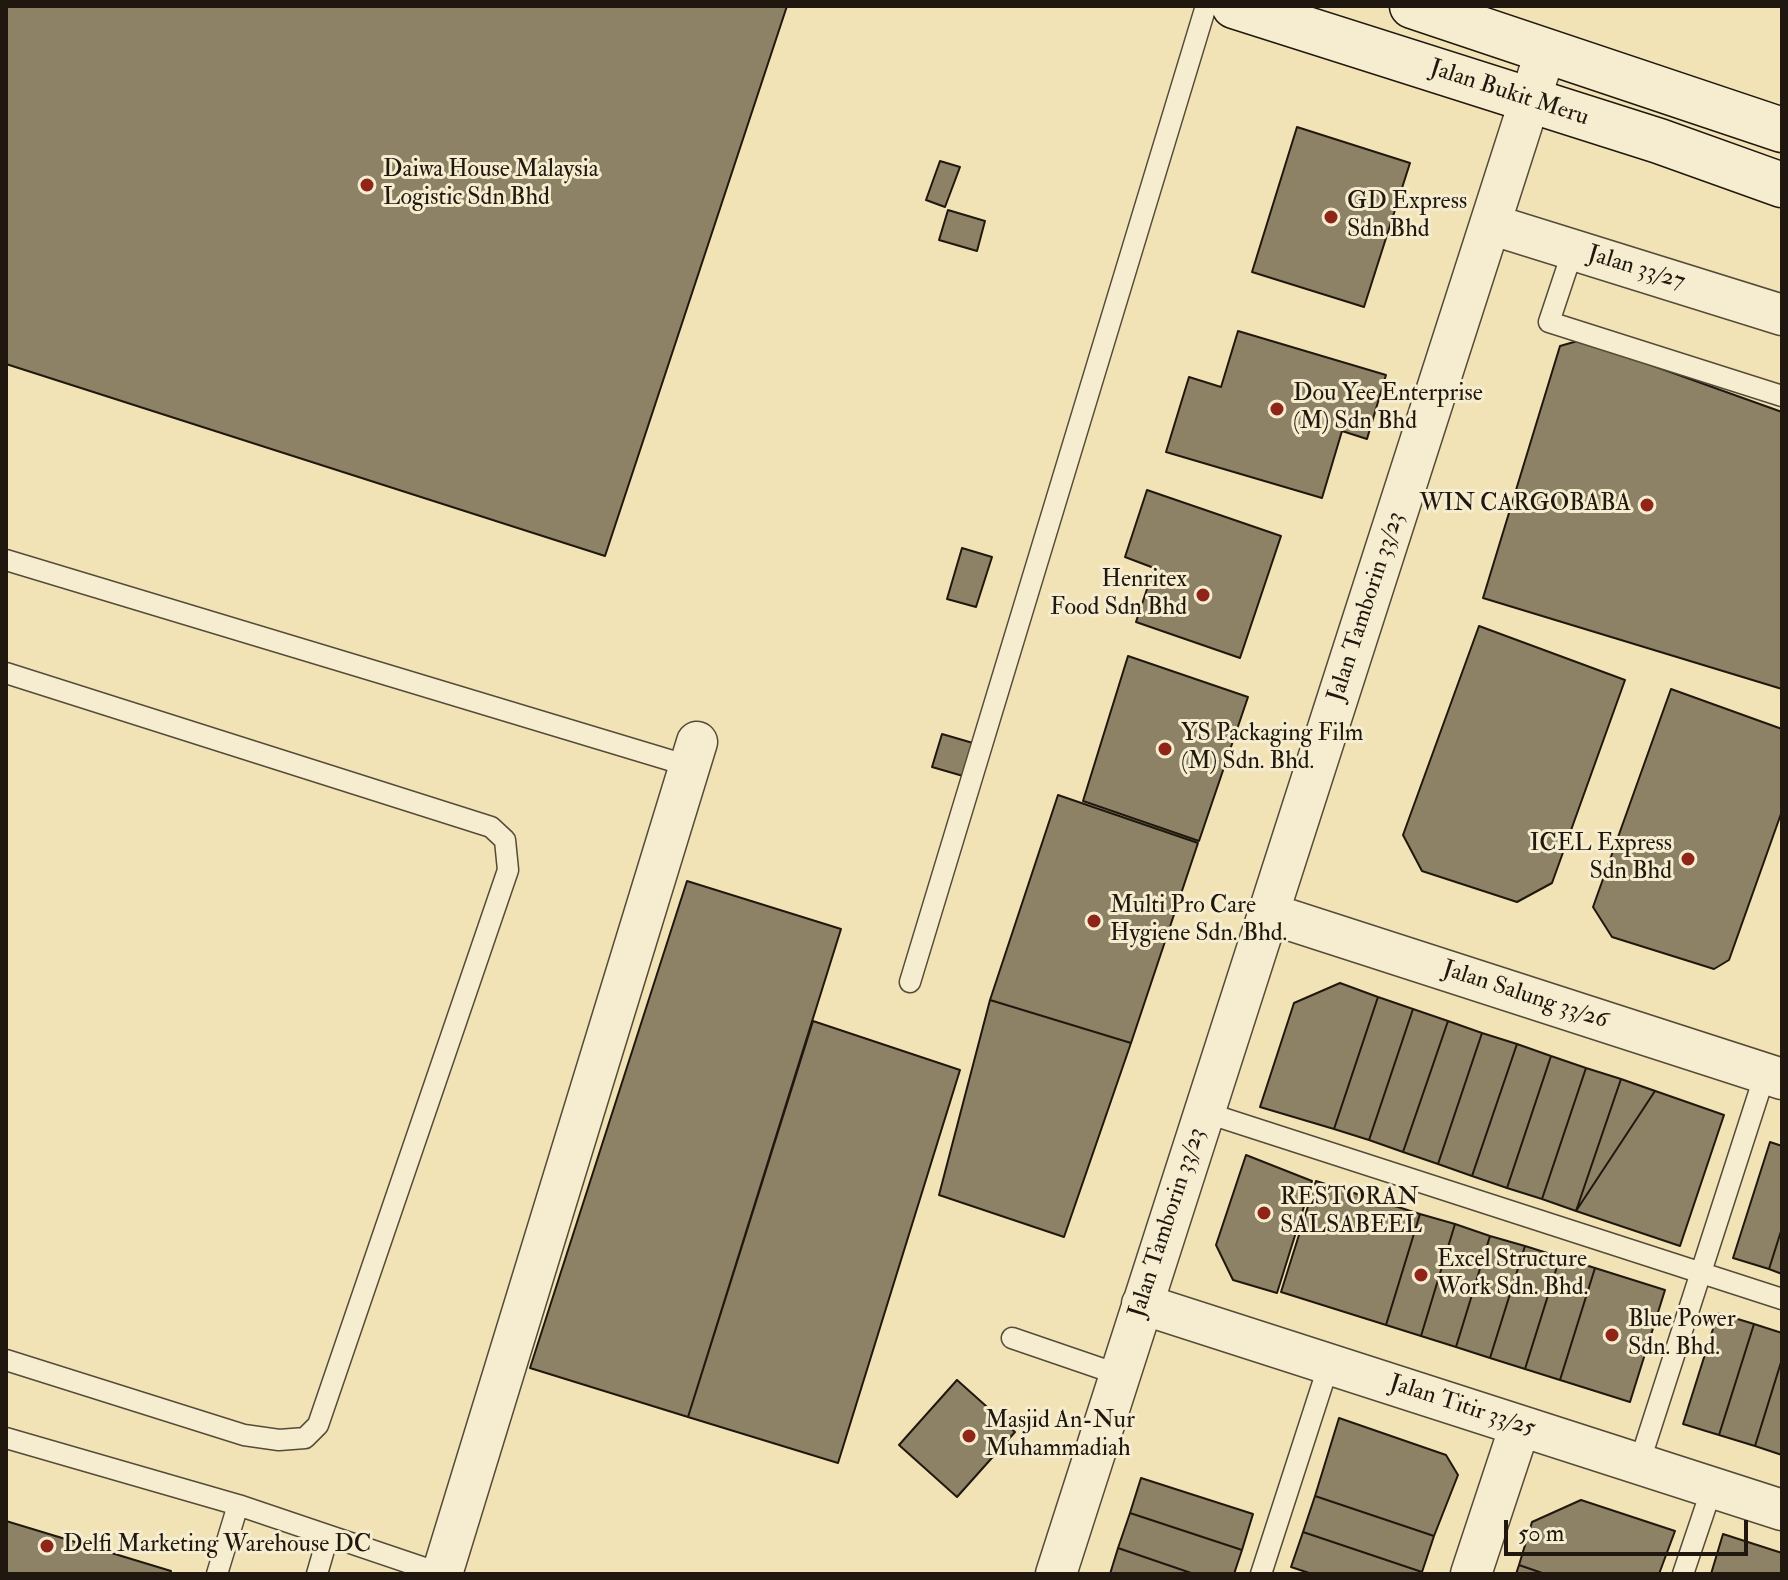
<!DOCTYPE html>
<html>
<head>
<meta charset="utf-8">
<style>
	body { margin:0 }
	#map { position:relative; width:1788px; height:1580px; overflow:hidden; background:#f1e3b6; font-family:"IM FELL Double Pica",serif }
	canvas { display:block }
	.frame { position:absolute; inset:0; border:8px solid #20180e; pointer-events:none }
	.scale { position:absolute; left:1504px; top:1520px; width:244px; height:36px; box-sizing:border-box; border:4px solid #20180e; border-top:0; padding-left:10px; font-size:24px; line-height:28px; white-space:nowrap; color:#20180e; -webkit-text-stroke:6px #f6edd0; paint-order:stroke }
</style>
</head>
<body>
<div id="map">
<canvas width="1788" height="1580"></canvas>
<div class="frame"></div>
<div class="scale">50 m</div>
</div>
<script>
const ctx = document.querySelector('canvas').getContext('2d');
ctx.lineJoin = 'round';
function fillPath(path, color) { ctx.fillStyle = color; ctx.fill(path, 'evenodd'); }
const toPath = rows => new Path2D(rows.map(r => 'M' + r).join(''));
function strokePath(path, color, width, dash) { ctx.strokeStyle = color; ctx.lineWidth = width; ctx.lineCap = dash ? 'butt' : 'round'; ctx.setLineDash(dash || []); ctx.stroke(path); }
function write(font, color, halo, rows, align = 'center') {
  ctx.font = font + ' "IM FELL Double Pica",serif'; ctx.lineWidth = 6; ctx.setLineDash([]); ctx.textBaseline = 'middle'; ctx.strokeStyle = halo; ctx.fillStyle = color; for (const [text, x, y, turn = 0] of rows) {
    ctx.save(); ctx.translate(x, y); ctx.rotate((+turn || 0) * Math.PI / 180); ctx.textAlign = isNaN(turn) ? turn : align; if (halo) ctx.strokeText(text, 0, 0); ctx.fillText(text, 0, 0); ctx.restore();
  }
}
const building = toPath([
	[6,6,787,6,605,556,6,364,6,6],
	[1297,127,1410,163,1364,307,1252,272,1297,127],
	[940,161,960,167,945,207,926,200,940,161],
	[948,210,985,221,977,251,939,240,948,210],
	[1238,331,1386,375,1367,439,1342,431,1322,498,1166,452,1189,377,1221,387,1238,331],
	[1581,340,1782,412,1782,689,1483,598,1560,346,1581,340],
	[1147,490,1281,536,1240,658,1136,622,1154,568,1125,557,1147,490],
	[962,548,992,557,976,607,947,599,962,548],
	[1479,626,1625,680,1552,883,1517,902,1422,871,1403,835,1479,626],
	[1128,656,1248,697,1199,841,1083,801,1128,656],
	[1671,689,1782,729,1782,811,1729,960,1714,969,1612,937,1593,907,1671,689],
	[942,734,973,743,963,776,932,767,942,734],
	[1058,795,1198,843,1131,1043,990,1000,1058,795],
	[687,881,841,929,688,1417,530,1368,687,881],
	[1340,983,1378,997,1334,1129,1260,1107,1294,1003,1340,983],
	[1378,997,1413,1009,1369,1140,1334,1129,1378,997],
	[990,1000,1131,1043,1064,1237,939,1195,990,1000],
	[1413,1009,1448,1021,1403,1152,1369,1140,1413,1009],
	[813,1021,960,1070,838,1463,688,1417,813,1021],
	[1448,1021,1482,1033,1438,1164,1403,1152,1448,1021],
	[1482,1033,1517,1044,1472,1176,1438,1164,1482,1033],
	[1517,1044,1551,1056,1507,1188,1472,1176,1517,1044],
	[1551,1056,1586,1068,1542,1199,1507,1188,1551,1056],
	[1586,1068,1621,1079,1576,1211,1542,1199,1586,1068],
	[1621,1079,1655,1091,1576,1211,1621,1079],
	[1621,1079,1655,1091,1576,1211,1621,1079],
	[1621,1079,1724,1115,1680,1246,1576,1211,1621,1079],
	[1770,1142,1782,1146,1782,1228,1769,1269,1733,1258,1770,1142],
	[1246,1155,1312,1181,1277,1293,1233,1280,1216,1245,1246,1155],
	[1316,1181,1420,1214,1386,1325,1281,1292,1316,1181],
	[1420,1214,1455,1224,1421,1336,1386,1325,1420,1214],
	[1455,1224,1490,1236,1456,1347,1421,1336,1455,1224],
	[1782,1228,1782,1274,1769,1269,1782,1228],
	[1490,1236,1525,1246,1490,1358,1456,1347,1490,1236],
	[1525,1246,1560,1257,1525,1369,1490,1358,1525,1246],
	[1560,1257,1595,1268,1560,1380,1525,1369,1560,1257],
	[1595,1268,1665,1290,1630,1402,1560,1380,1595,1268],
	[1718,1313,1754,1324,1719,1435,1683,1424,1718,1313],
	[1754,1324,1782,1333,1782,1359,1755,1446,1719,1435,1754,1324],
	[1782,1359,1782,1455,1755,1446,1782,1359],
	[957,1380,1015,1432,957,1497,899,1445,957,1380],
	[1339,1418,1446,1455,1458,1475,1434,1536,1315,1496,1339,1418],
	[1141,1478,1253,1514,1242,1550,1130,1513,1141,1478],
	[1315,1496,1434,1536,1422,1572,1303,1532,1315,1496],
	[1581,1500,1675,1531,1659,1574,1545,1574,1519,1565,1532,1522,1581,1500],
	[1130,1513,1242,1550,1234,1574,1194,1574,1118,1548,1130,1513],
	[6,1521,171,1571,170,1574,6,1574,6,1521],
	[1303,1532,1422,1572,1421,1574,1312,1574,1291,1567,1303,1532],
	[1723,1534,1782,1553,1782,1574,1711,1574,1723,1534],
	[1118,1548,1194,1574,1110,1574,1118,1548],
	[1519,1565,1545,1574,1516,1574,1519,1565]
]);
const lane = toPath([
	[1573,250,1549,322,1782,396],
	[6,560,689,766],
	[6,673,491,827,505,840,508,870,318,1425,305,1438,279,1440,244,1435,6,1360],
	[910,982,1206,6],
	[1204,1112,1782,1299],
	[1012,1338,1120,1375],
	[6,1438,238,1505,442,1574],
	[1639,1464,1765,1074],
	[217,1574,238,1505],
	[317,1574,328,1536],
	[1261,1574,1329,1364],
	[1683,1574,1712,1488]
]);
const street = toPath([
	[1490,224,1782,315],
	[1268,913,1782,1079],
	[1142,1304,1782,1510],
	[442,1574,697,742],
	[1056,1574,1546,50],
	[1471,1574,1520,1426]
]);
const secondary = toPath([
	[1234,6,1659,141,1782,185],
	[1412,6,1782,130]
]);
const markers = [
	[367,185,8,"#8f2418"],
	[1331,217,8,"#8f2418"],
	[1277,409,8,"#8f2418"],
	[1647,505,8,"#8f2418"],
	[1203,595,8,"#8f2418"],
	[1165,749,8,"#8f2418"],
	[1688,859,8,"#8f2418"],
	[1094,921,8,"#8f2418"],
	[1264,1213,8,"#8f2418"],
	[1421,1275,8,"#8f2418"],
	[1612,1335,8,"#8f2418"],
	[969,1436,8,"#8f2418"],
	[47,1546,8,"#8f2418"]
];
const streetNames = [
	["Jalan Bukit Meru",1509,94,18],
	["Jalan 33/27",1636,269,17],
	["Jalan Tamborin 33/23",1367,607,-72],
	["Jalan Salung 33/26",1525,996,18],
	["Jalan Tamborin 33/23",1168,1223,-72],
	["Jalan Titir 33/25",1462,1407,18]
];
const poiNames = [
	["Daiwa House Malaysia",383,171],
	["Logistic Sdn Bhd",383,199],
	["GD Express",1347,203],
	["Sdn Bhd",1347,231],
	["Dou Yee Enterprise",1293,395],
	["(M) Sdn Bhd",1293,423],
	["WIN CARGOBABA",1631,505,"right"],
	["Henritex",1187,581,"right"],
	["Food Sdn Bhd",1187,609,"right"],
	["YS Packaging Film",1181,735],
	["(M) Sdn. Bhd.",1181,763],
	["ICEL Express",1672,845,"right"],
	["Sdn Bhd",1672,873,"right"],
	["Multi Pro Care",1110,907],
	["Hygiene Sdn. Bhd.",1110,935],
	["RESTORAN",1280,1199],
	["SALSABEEL",1280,1227],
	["Excel Structure",1437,1261],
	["Work Sdn. Bhd.",1437,1289],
	["Blue Power",1628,1321],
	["Sdn. Bhd.",1628,1349],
	["Masjid An-Nur",985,1422],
	["Muhammadiah",985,1450],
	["Delfi Marketing Warehouse DC",63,1546]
];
fillPath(building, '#8d8265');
strokePath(building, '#20180e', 2);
strokePath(lane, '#544b38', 23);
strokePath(street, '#544b38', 43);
strokePath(secondary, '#20180e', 47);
strokePath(lane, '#f6edd0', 20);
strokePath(street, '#f6edd0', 40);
strokePath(secondary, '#f6edd0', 44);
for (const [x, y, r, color] of markers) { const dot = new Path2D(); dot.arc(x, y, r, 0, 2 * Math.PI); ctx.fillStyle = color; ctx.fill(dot); strokePath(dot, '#f6edd0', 3); }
write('24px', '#20180e', '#f6edd0', streetNames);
write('24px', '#20180e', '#f6edd0', poiNames, 'left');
</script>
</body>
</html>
